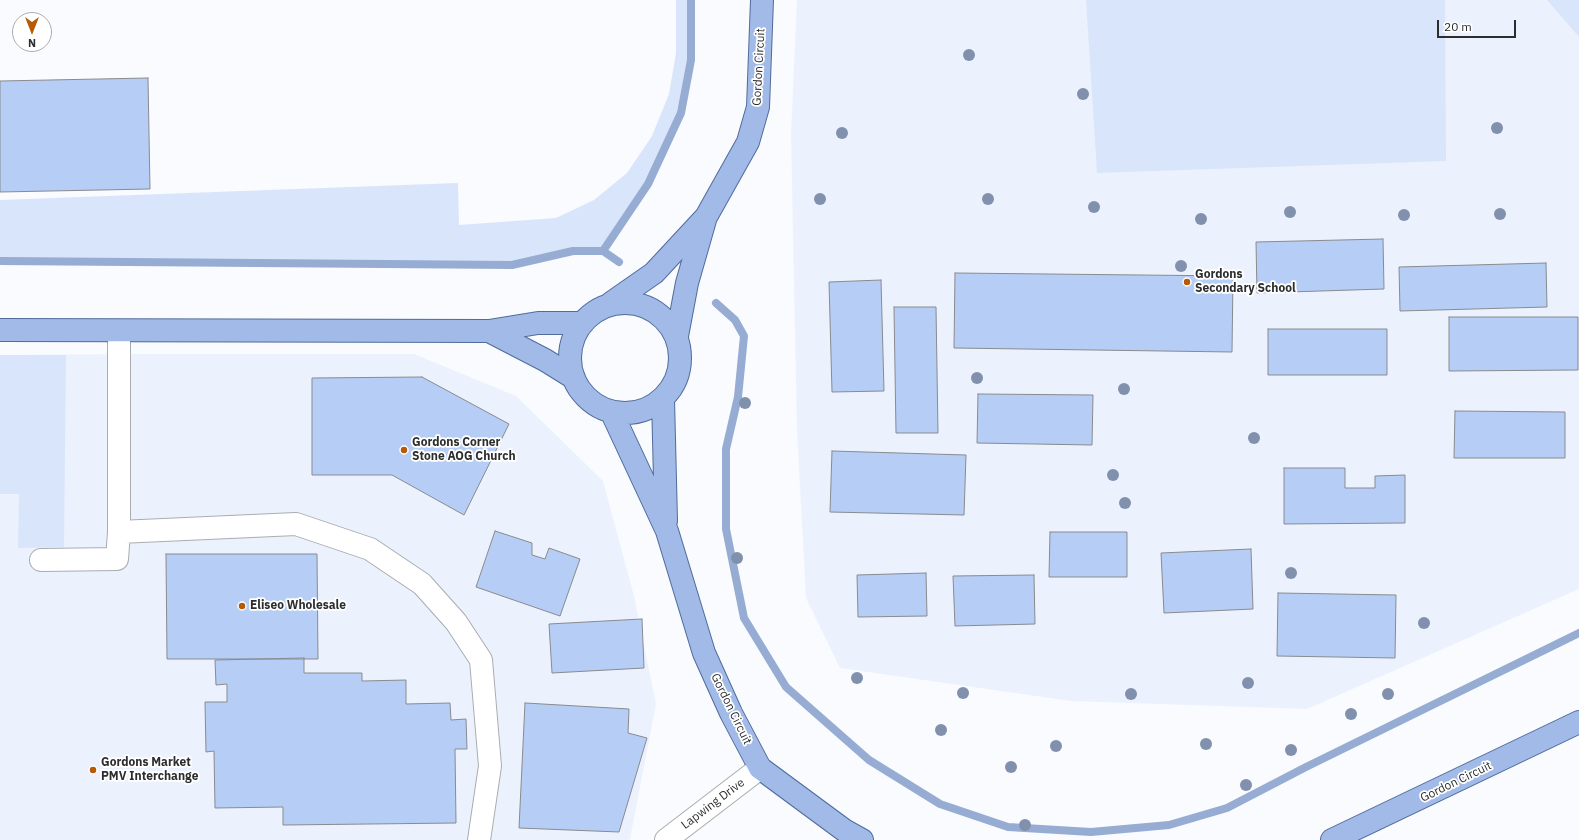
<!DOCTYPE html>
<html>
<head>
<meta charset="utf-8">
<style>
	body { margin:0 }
	#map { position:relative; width:1579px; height:840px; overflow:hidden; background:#f9fbfe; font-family:"IBM Plex Sans",sans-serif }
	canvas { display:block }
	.north { position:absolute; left:12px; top:12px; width:40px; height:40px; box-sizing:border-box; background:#fff; border:1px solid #ababab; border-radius:50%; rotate:180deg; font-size:11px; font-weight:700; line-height:16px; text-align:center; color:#2c2d2e }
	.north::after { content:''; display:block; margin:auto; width:14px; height:18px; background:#b75a06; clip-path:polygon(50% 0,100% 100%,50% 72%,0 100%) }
	.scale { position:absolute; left:1437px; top:20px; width:79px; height:18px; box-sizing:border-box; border:2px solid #2c2d2e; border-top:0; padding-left:5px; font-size:12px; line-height:14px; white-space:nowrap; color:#2c2d2e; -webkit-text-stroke:3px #fff; paint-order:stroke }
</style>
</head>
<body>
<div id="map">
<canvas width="1579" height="840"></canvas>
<div class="north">N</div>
<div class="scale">20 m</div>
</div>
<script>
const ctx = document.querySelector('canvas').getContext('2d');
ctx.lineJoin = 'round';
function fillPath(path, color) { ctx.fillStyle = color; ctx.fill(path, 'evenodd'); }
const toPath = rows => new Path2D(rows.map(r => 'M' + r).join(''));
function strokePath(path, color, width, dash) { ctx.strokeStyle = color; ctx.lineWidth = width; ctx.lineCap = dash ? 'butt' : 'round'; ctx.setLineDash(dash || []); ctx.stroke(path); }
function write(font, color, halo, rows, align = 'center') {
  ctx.font = font + ' "IBM Plex Sans",sans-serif'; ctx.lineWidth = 3.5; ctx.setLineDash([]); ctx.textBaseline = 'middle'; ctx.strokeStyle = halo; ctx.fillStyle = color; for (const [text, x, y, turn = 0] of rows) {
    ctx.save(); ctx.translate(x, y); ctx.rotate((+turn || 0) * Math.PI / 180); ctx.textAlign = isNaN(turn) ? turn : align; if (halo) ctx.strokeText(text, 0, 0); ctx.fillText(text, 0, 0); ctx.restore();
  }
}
const built = toPath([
	[797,0,1579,0,1579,589,1307,709,1071,701,840,668,806,598,797,431,791,133],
	[141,354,414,354,516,396,603,481,634,596,656,704,630,839,627,840,0,840,0,355]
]);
const green = toPath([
	[676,0,691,0,691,60,681,113,648,184,603,251,573,251,512,265,0,261,0,200,458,183,459,225,556,218,594,200,627,173,652,136,669,94,676,53],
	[1086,0,1445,0,1446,161,1097,173],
	[1547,0,1579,0,1579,37],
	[0,355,66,355,64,547,18,548,19,494,0,494]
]);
const stream = toPath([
	[603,251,619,262],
	[0,261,512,265,573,251,603,251,648,184,681,113,691,60,691,0],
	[716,303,735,320,744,336,738,397,726,449,726,529,744,618,786,687,869,760,940,804,1008,827,1091,832,1169,825,1227,808,1306,767,1579,633]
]);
const building = toPath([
	[148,78,150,189,0,192,0,81,148,78],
	[1383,239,1384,289,1257,293,1256,242,1383,239],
	[1546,263,1547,307,1400,311,1399,267,1546,263],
	[955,273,1233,276,1232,352,954,348,955,273],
	[881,280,884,391,832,392,829,282,881,280],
	[894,307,936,307,938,433,896,433,894,307],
	[1449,317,1578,317,1578,370,1449,371,1449,317],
	[1268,329,1387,329,1387,375,1268,375,1268,329],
	[422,377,509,424,464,515,392,475,312,475,312,378,422,377],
	[978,394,1093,395,1092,445,977,443,978,394],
	[1455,411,1565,412,1565,458,1454,458,1455,411],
	[832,451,966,455,964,515,830,512,832,451],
	[1284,468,1345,468,1345,488,1375,488,1375,476,1405,475,1405,523,1284,524,1284,468],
	[495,531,532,543,532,555,545,559,549,548,580,559,560,616,476,587,495,531],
	[1050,532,1127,532,1127,577,1049,577,1050,532],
	[1251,549,1253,609,1164,613,1161,553,1251,549],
	[166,554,317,554,318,659,167,659,166,554],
	[926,573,927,616,858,617,857,575,926,573],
	[1034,575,1035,624,955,626,953,576,1034,575],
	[1278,593,1396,595,1395,658,1277,656,1278,593],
	[642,619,644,668,552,673,549,624,642,619],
	[304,658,304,673,362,673,362,681,406,680,406,704,450,703,451,720,466,719,467,749,455,749,456,823,283,825,283,807,215,808,214,751,206,752,205,702,227,702,227,684,216,685,215,660,304,658],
	[525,703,629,709,628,733,647,738,619,832,519,828,525,703]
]);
const minor = toPath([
	[119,331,119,532],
	[41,560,117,559,119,532,296,524,370,549,422,584,456,622,481,660,490,766,479,840],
	[666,840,760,768]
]);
const major = toPath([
	'570 358a55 55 0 1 1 110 0a55 55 0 1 1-110 0Z',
	[611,303,654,273,706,217,748,142,758,107,762,0],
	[0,330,489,331,538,323,580,323],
	[489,331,545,360,574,378],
	[677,336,687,283,705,220],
	[663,399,666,521],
	[612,413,667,531,704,653,731,713,760,768,844,830,862,840],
	[1332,840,1579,722]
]);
const trees = [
	[969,55],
	[1083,94],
	[1497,128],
	[842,133],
	[820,199],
	[988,199],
	[1094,207],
	[1290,212],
	[1500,214],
	[1404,215],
	[1201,219],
	[1181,266],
	[977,378],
	[1124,389],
	[745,403],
	[1254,438],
	[1113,475],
	[1125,503],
	[737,558],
	[1291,573],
	[1424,623],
	[857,678],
	[1248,683],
	[963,693],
	[1131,694],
	[1388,694],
	[1351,714],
	[941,730],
	[1206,744],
	[1056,746],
	[1291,750],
	[1011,767],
	[1246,785],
	[1025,825]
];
const markers = [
	[1187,282,4,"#b75a06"],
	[404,450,4,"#b75a06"],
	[242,606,4,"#b75a06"],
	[93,770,4,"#b75a06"]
];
const streetNames = [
	["Gordon Circuit",759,67,-87],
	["Gordon Circuit",731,709,64],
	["Gordon Circuit",1456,782,-26],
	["Lapwing Drive",713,804,-37]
];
const poiNames = [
	["Gordons",1195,275],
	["Secondary School",1195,289],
	["Gordons Corner",412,443],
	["Stone AOG Church",412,457],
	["Eliseo Wholesale",250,606],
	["Gordons Market",101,763],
	["PMV Interchange",101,777]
];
fillPath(built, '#ecf2fd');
fillPath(green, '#d9e5fa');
strokePath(stream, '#96acd3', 8);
fillPath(building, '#b6cdf6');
strokePath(building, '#898b8f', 1);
strokePath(minor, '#aaadb0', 24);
strokePath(major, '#506b9c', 24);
strokePath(minor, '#fff', 22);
strokePath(major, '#a1bae8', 22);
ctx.fillStyle = '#8190ad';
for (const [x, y] of trees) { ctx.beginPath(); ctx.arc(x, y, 6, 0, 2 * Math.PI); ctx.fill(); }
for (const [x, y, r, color] of markers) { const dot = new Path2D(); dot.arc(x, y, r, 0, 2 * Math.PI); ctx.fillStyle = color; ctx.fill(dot); strokePath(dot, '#fff', 1.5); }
write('12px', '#2c2d2e', '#fff', streetNames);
write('bold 12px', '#2c2d2e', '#fff', poiNames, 'left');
</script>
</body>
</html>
